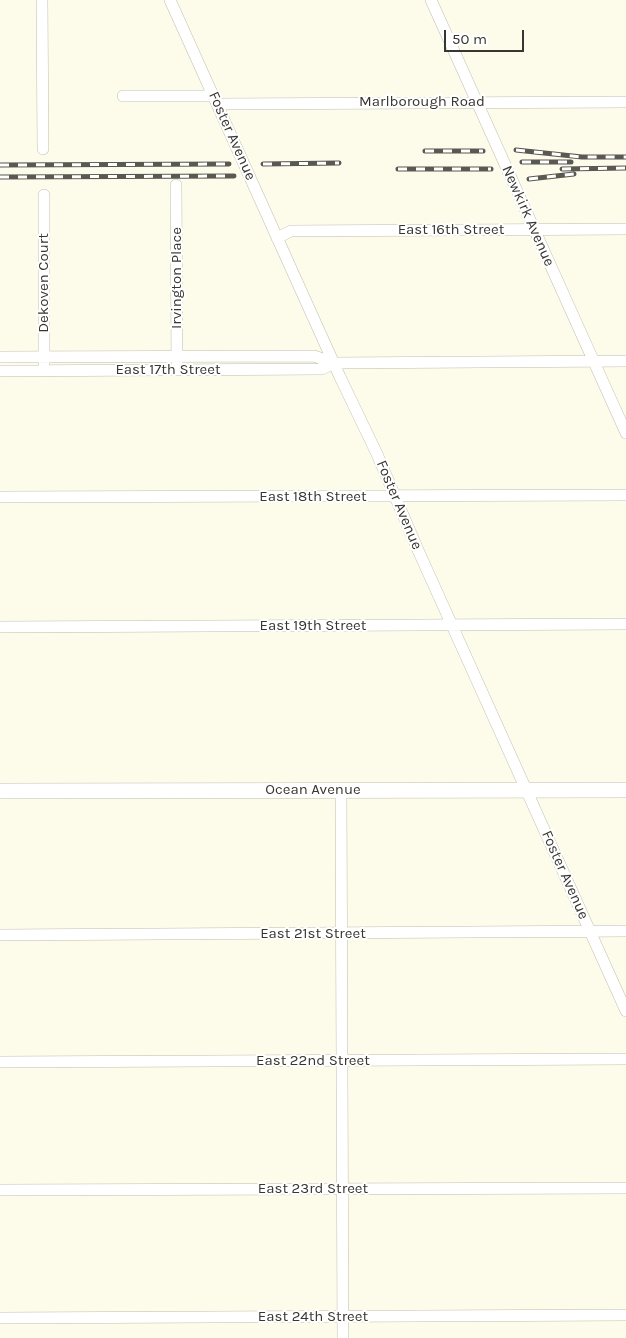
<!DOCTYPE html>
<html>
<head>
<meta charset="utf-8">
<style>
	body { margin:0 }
	#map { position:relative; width:626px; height:1338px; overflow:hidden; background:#fdfbea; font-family:Karla,sans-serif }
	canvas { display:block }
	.scale { position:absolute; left:444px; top:30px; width:80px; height:22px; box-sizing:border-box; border:2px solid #373630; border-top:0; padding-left:6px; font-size:15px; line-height:18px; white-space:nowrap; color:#373630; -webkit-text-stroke:4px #fff; paint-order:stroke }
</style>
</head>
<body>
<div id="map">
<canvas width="626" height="1338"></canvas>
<div class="scale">50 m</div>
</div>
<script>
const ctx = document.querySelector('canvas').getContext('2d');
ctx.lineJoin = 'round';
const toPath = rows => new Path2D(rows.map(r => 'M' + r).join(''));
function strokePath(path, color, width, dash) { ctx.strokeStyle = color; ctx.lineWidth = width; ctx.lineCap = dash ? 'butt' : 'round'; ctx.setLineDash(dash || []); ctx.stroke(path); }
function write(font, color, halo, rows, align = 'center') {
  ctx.font = font + ' Karla,sans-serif'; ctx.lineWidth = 4; ctx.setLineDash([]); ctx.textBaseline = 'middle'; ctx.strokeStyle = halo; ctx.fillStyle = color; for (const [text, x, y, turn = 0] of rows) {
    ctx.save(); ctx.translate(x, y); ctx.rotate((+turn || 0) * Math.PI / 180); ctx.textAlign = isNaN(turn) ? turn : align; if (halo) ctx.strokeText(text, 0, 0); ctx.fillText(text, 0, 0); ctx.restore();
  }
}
const minor = toPath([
	[42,0,43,149],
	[170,0,340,377,377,454,418,550,626,1011],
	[431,0,626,433],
	[123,96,214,96],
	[217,104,626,102],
	[176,185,177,363],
	[44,195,44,363],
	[277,238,291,231,626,229],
	[0,357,314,356,334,363,626,361],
	[0,371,322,369,334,363],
	[0,497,626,495],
	[0,627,626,624],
	[341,791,343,1338],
	[0,935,626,931],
	[0,1062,626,1059],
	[0,1190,626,1188],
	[0,1318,626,1315]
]);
const major = toPath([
	[0,791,626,790]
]);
const rail = toPath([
	[516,150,582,157,626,157],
	[425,151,483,151],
	[522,162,571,162],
	[263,164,339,163],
	[0,165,229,164],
	[398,169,491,169],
	[562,169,626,168],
	[0,177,234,176],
	[529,179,574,174]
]);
const streetNames = [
	["Marlborough Road",422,102],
	["Foster Avenue",232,136,66],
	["Newkirk Avenue",528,216,66],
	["East 16th Street",451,230],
	["Irvington Place",177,278,-90],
	["Dekoven Court",44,283,-90],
	["East 17th Street",168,370],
	["East 18th Street",313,497],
	["Foster Avenue",399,505,67],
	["East 19th Street",313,626],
	["Ocean Avenue",313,790],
	["Foster Avenue",565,875,66],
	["East 21st Street",313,934],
	["East 22nd Street",313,1061],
	["East 23rd Street",313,1189],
	["East 24th Street",313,1317]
];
strokePath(minor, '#c0beae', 12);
strokePath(major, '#c0beae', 16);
strokePath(minor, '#fff', 11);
strokePath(major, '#fff', 15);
strokePath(rail, '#5a5951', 5);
strokePath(rail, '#fff', 3, [9]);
write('15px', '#373630', '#fff', streetNames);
</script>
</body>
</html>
